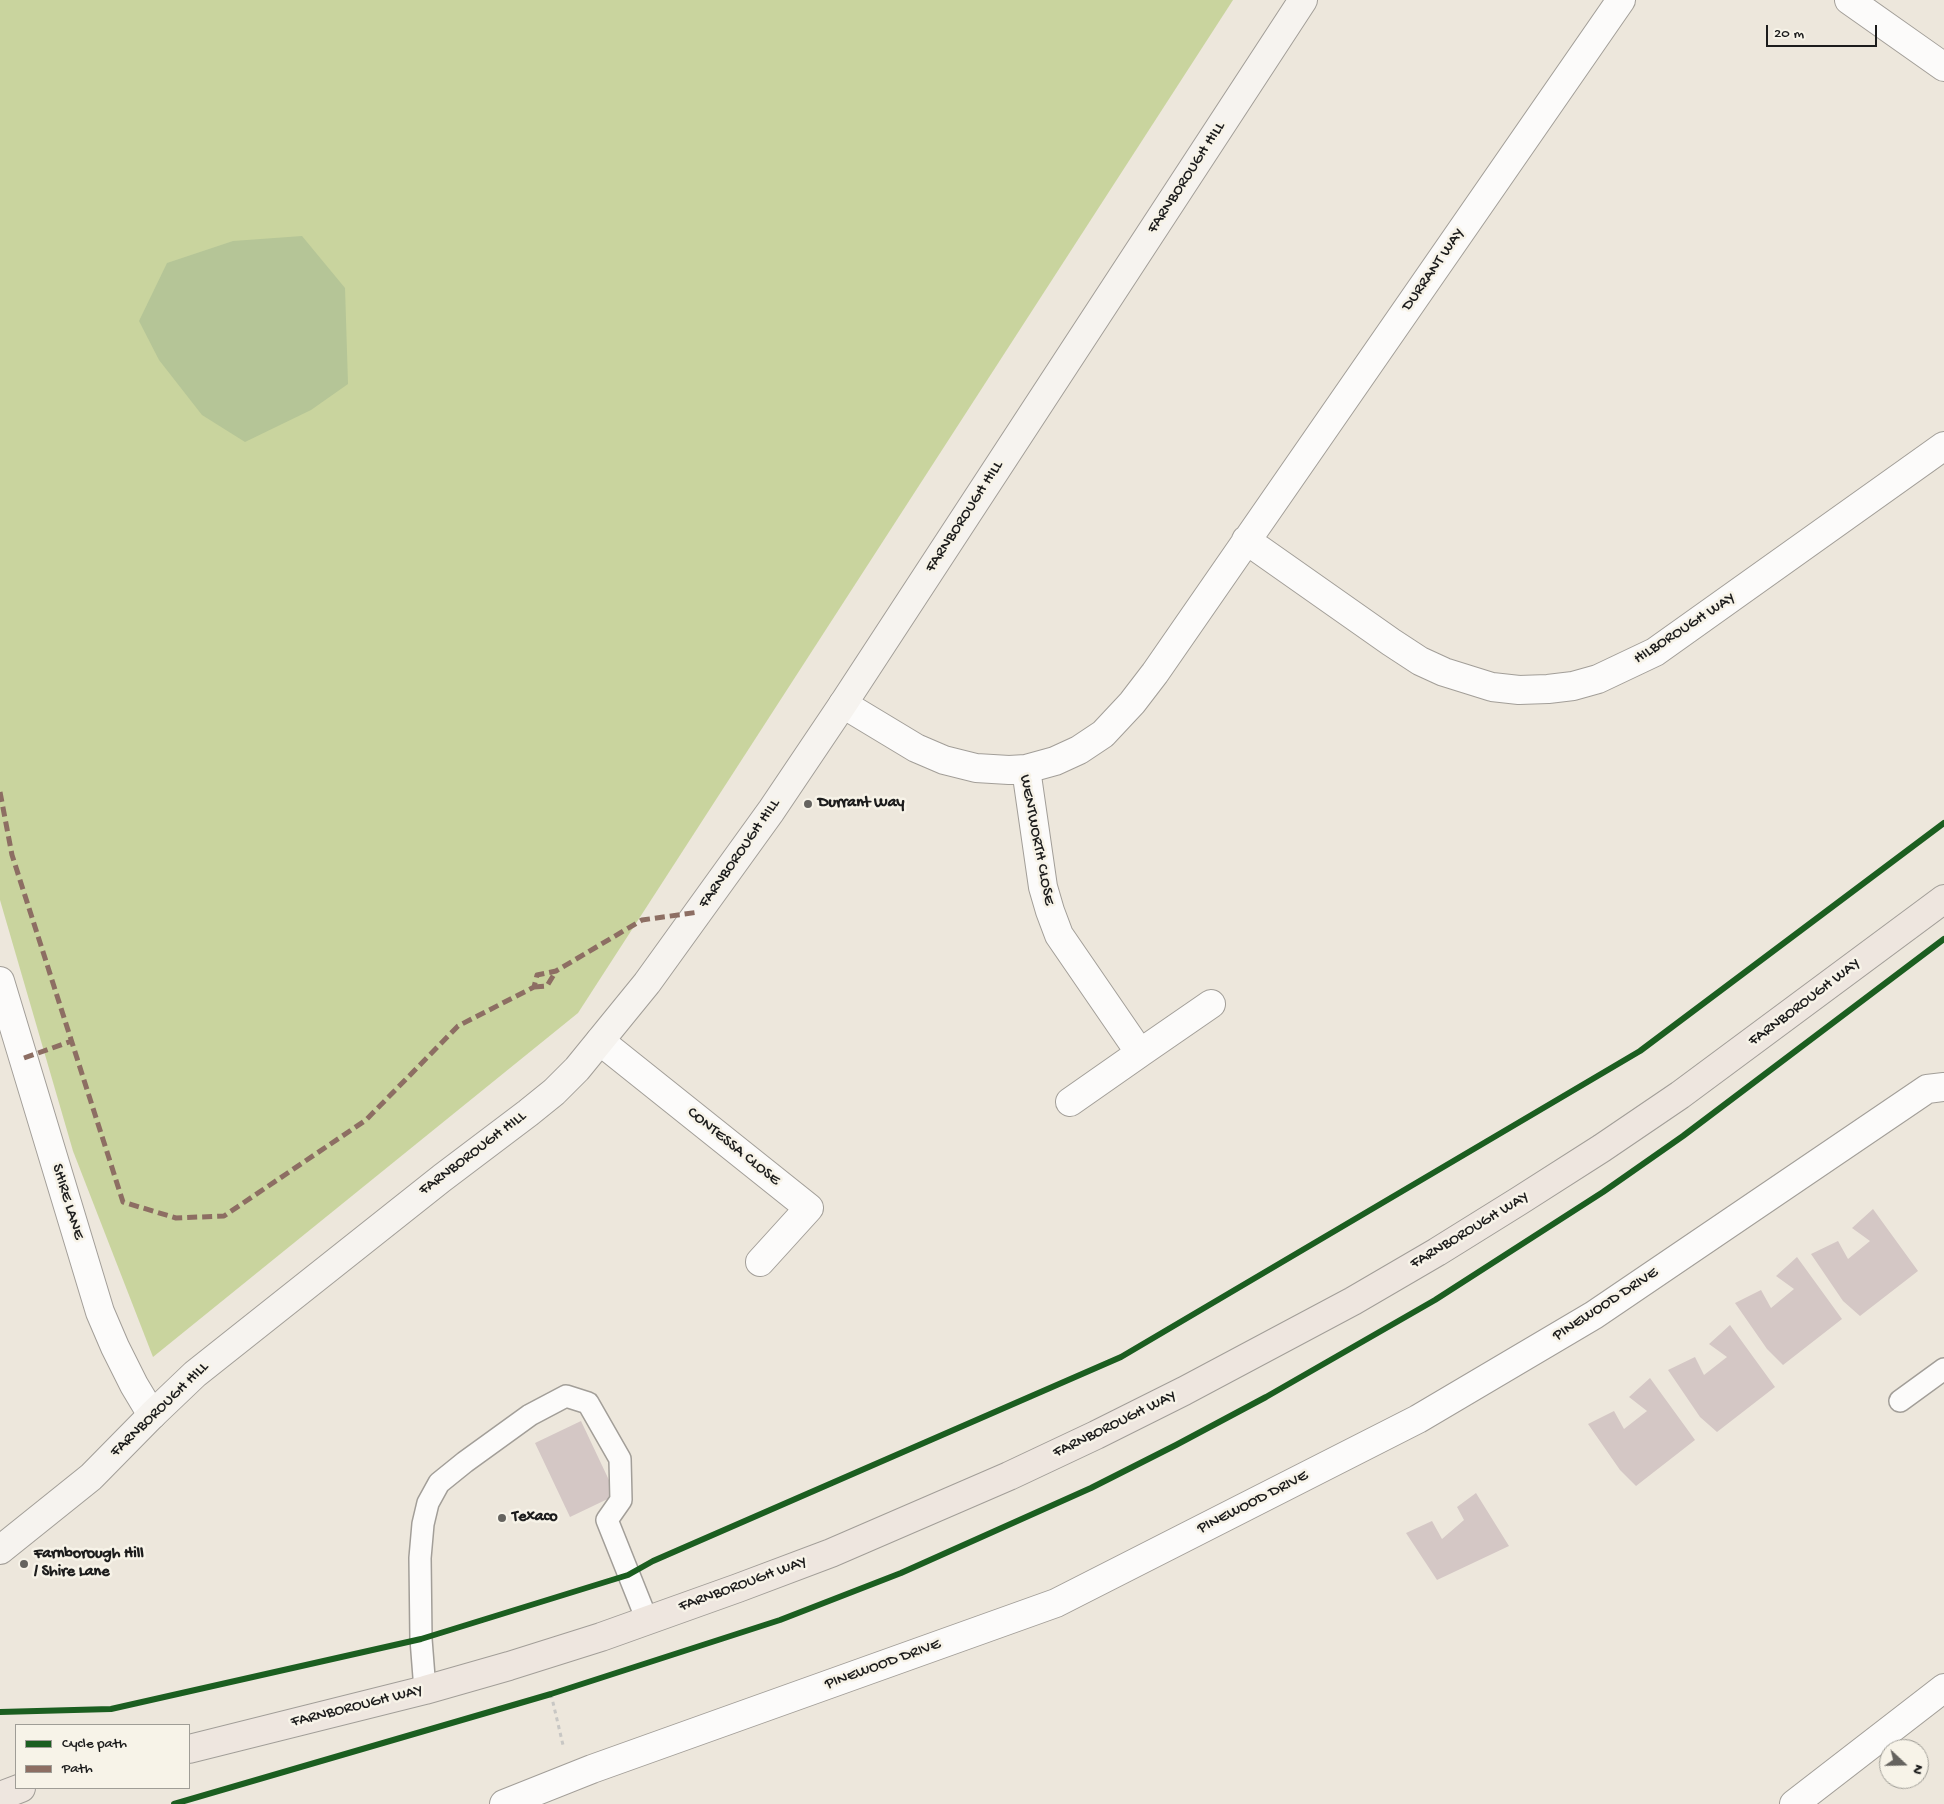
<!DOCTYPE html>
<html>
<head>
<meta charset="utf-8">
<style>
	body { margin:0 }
	#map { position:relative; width:1944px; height:1804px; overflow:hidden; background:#ede7dc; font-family:"Gochi Hand",sans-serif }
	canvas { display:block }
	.legend { position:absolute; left:15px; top:1724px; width:175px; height:65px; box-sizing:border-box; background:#f7f3e8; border:1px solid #9f9d96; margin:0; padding:6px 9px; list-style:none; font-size:15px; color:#1c1c1c }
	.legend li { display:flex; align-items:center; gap:10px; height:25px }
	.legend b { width:25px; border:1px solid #9f9d96 }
	.north { position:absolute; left:1879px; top:1739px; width:50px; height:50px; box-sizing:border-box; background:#f7f3e8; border:1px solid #9f9d96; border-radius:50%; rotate:111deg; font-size:14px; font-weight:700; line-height:20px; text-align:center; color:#1c1c1c }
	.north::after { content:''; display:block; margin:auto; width:18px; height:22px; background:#65635f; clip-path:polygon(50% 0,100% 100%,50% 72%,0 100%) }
	.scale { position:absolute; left:1766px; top:25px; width:111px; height:22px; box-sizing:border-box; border:2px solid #1c1c1c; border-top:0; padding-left:6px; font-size:15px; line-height:18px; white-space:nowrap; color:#1c1c1c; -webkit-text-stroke:4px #f7f3e8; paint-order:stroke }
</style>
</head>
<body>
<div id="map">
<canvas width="1944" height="1804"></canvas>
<ul class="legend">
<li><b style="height:6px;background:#1b5e20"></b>Cycle path</li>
<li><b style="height:6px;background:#8d6e63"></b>Path</li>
</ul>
<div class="north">N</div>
<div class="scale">20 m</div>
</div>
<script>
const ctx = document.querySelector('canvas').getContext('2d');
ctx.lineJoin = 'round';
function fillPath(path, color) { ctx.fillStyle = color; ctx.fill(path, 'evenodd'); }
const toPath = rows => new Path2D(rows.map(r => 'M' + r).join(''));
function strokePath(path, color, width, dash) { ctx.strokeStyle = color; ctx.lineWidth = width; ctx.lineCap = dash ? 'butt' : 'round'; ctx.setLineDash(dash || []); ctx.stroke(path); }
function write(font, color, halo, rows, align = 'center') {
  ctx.font = font + ' "Gochi Hand",sans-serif'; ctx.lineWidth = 5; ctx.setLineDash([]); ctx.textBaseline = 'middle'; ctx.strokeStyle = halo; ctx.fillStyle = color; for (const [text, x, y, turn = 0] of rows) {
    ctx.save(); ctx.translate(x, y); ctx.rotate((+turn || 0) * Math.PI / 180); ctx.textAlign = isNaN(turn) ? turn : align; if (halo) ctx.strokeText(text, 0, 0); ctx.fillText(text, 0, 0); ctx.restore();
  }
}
const green = toPath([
	[0,0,1233,0,578,1013,153,1357,73,1151,0,900]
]);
const forest = toPath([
	[302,236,345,288,348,384,311,410,245,442,202,415,159,360,139,321,167,263,233,241]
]);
const building = toPath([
	[1873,1209,1918,1271,1860,1316,1843,1301,1811,1254,1838,1241,1848,1259,1870,1241,1852,1228],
	[1797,1257,1842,1319,1783,1365,1767,1349,1735,1303,1761,1290,1771,1308,1794,1289,1776,1276],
	[1730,1325,1775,1387,1717,1432,1700,1417,1668,1370,1695,1357,1704,1375,1727,1357,1709,1344],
	[1650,1378,1695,1440,1636,1486,1620,1470,1588,1424,1614,1411,1624,1429,1647,1411,1629,1397],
	[581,1421,616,1495,570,1517,535,1443],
	[1476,1493,1509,1546,1437,1580,1406,1533,1432,1521,1442,1539,1464,1520,1457,1507]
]);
const path = toPath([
	[551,1694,563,1745]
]);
const service = toPath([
	[1900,1401,1944,1369],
	[425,1690,421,1639,420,1558,423,1524,428,1503,439,1483,465,1462,530,1415,566,1396,588,1403,620,1459,621,1500,607,1520,647,1620]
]);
const minor = toPath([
	[1849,0,1944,67],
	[1246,540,1391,642,1420,661,1444,672,1492,687,1519,690,1548,689,1573,686,1598,679,1655,652,1944,446],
	[843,704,916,748,944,760,976,768,1009,770,1026,769,1043,887,1050,911,1059,935,1140,1053,1211,1004],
	[1026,769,1055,761,1079,750,1103,734,1132,703,1155,673,1621,0],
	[600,1041,809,1208,760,1262],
	[1070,1102,1140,1053],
	[504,1804,592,1769,1056,1603,1418,1419,1594,1315,1927,1089,1944,1087],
	[1794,1804,1944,1688]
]);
const tertiary = toPath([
	[0,981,100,1312,115,1347,134,1385,152,1415]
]);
const secondary = toPath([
	[0,1550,91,1477,152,1415,195,1374,442,1178,528,1113,554,1092,577,1069,647,983,771,811,843,704,1303,0]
]);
const trunk = toPath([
	[189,1749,425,1690,509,1666,601,1637,738,1588,831,1553,1009,1476,1096,1435,1184,1391,1353,1301,1437,1252,1519,1201,1602,1148,1680,1095,1944,899],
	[0,1796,21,1788]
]);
const quiet = toPath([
	[0,792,12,855,123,1202,176,1218,224,1216,366,1120,458,1026,534,987,537,975,556,971,642,920,699,912],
	[534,987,547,986,556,971],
	[24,1058,72,1041]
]);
const cycleway = toPath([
	[0,1712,111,1709,421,1639,628,1575,653,1561,1121,1357,1640,1051,1944,823],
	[174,1804,551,1694,780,1620,901,1573,1091,1488,1176,1445,1266,1397,1435,1300,1603,1192,1683,1136,1944,939]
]);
const markers = [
	[808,804,5,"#65635f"],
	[502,1518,5,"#65635f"],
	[24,1564,5,"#65635f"]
];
const streetNames = [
	["FARNBOROUGH HILL",1187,178,-57],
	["DURRANT WAY",1434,270,-55],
	["FARNBOROUGH HILL",965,517,-57],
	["HILBOROUGH WAY",1685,629,-33],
	["WENTWORTH CLOSE",1036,840,79],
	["FARNBOROUGH HILL",740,854,-55],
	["FARNBOROUGH WAY",1805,1003,-37],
	["CONTESSA CLOSE",733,1147,39],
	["FARNBOROUGH HILL",473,1154,-37],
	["SHIRE LANE",67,1202,73],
	["FARNBOROUGH WAY",1470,1231,-31],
	["PINEWOOD DRIVE",1606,1305,-33],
	["FARNBOROUGH HILL",160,1410,-44],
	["FARNBOROUGH WAY",1115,1425,-26],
	["PINEWOOD DRIVE",1253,1503,-27],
	["FARNBOROUGH WAY",743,1585,-20],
	["PINEWOOD DRIVE",883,1665,-20],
	["FARNBOROUGH WAY",357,1707,-14]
];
const poiNames = [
	["Durrant Way",818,804],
	["Texaco",512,1518],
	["Farnborough Hill",34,1555],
	["/ Shire Lane",34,1573]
];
fillPath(green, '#c9d49e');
fillPath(forest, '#b5c597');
fillPath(building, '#d4c7c5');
strokePath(service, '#a29e98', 24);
strokePath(minor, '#a29e98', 30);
strokePath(tertiary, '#a29e98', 30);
strokePath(secondary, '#a29e98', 30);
strokePath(trunk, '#a29e98', 30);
strokePath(path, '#c8c7c4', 3, [4, 4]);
strokePath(service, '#fcfbfa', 21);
strokePath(minor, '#fcfbfa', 28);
strokePath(tertiary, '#fcfbfa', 28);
strokePath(secondary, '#f6f3ef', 28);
strokePath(trunk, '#eee6df', 28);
strokePath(quiet, '#8d6e63', 5, [10, 5]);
strokePath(cycleway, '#1b5e20', 6);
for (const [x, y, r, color] of markers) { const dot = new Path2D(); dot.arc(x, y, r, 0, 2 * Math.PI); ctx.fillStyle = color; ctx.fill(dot); strokePath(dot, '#f7f3e8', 2); }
write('16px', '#1c1c1c', '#f7f3e8', streetNames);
write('bold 16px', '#1c1c1c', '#f7f3e8', poiNames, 'left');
</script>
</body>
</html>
